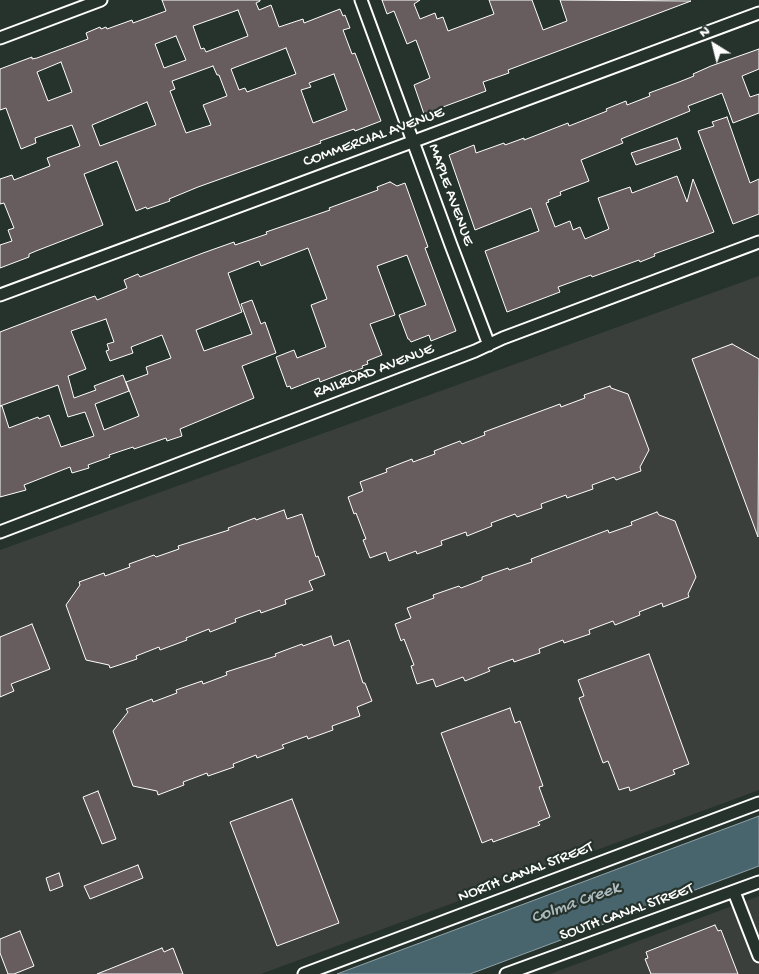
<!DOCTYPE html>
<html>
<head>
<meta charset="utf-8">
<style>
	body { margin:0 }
	#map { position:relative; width:759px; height:974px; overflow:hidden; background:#26332d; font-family:"Gochi Hand",sans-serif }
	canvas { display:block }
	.north { position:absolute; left:689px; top:20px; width:50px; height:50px; -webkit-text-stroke:4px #26332d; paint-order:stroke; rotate:324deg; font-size:14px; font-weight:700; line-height:20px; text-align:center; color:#fff }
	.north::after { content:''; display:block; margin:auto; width:18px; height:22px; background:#fff; clip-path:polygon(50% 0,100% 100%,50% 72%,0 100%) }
</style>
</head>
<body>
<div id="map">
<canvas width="759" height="974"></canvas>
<div class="north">N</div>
</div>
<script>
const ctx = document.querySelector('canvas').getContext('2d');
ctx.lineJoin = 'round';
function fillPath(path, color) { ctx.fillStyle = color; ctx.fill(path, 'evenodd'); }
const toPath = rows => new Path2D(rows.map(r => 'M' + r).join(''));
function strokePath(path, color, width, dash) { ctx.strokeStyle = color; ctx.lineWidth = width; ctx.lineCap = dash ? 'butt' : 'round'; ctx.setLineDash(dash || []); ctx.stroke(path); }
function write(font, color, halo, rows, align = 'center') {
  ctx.font = font + ' "Gochi Hand",sans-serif'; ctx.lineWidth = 4.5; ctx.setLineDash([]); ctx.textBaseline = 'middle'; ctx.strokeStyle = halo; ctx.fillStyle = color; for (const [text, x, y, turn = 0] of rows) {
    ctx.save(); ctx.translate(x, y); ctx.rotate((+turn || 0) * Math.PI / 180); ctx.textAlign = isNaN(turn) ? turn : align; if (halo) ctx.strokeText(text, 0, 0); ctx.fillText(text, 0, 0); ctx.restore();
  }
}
const built = toPath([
	[759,276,759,790,261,974,0,974,0,550],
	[759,896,759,974,550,974]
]);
const water = toPath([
	[759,816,759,866,470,974,337,974,759,816]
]);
const building = toPath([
	[162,0,260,0,260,1,256,3,259,10,271,5,279,27,303,19,304,23,340,9,343,16,345,15,350,28,343,30,352,54,355,53,381,121,355,131,354,129,320,141,321,143,198,187,169,199,170,201,147,209,146,207,136,211,117,161,84,174,103,225,36,251,29,254,29,257,0,268,0,245,12,241,8,230,14,228,4,203,0,204,0,179,12,175,14,180,50,166,47,158,80,146,72,125,35,138,36,143,21,149,6,108,0,110,0,69,32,57,32,59,37,58,88,39,86,33,100,27,101,29,106,27,107,29,132,20,133,23,166,11,162,0],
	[238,10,248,36,206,52,204,48,201,49,193,26,238,10],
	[176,36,186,60,164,68,155,44,176,36],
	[286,48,296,74,247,92,245,88,239,90,231,69,286,48],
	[61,62,72,92,48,101,37,72,61,62],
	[213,66,217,75,219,75,227,96,203,105,211,125,186,133,170,91,175,89,172,81,213,66],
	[334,74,347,110,313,123,301,90,311,87,309,83,334,74],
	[147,102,156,125,100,146,92,125,147,102],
	[382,0,420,0,414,4,420,19,435,13,437,19,443,17,448,31,494,14,489,0,532,0,543,30,567,21,560,0,691,1,508,70,509,73,483,82,486,91,424,114,414,85,430,78,416,40,407,44,394,11,387,14,382,0],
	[759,49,759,69,742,76,750,97,759,94,759,113,733,123,722,93,688,106,690,111,621,139,623,143,581,160,589,181,560,192,561,195,548,200,549,202,546,203,555,227,570,221,573,230,580,227,585,239,609,229,598,198,630,187,632,193,677,176,687,202,693,179,714,232,654,254,655,256,640,262,639,260,592,277,591,275,558,287,560,292,507,312,485,251,539,231,531,208,475,230,449,155,474,145,476,153,504,143,505,145,524,138,524,140,568,123,569,126,607,111,606,109,626,101,627,105,650,96,649,93,679,82,694,76,693,74,711,66,759,49],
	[727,117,750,183,759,179,759,214,733,224,698,131,714,126,712,122,727,117],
	[677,138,681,149,636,165,631,153,677,138],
	[390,182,397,186,405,183,428,247,425,248,456,331,431,341,429,335,411,342,409,339,408,339,399,315,426,305,407,255,377,266,395,315,370,324,382,355,367,361,368,364,362,366,363,368,352,372,351,370,320,382,319,378,291,389,290,386,287,387,276,357,294,350,297,358,326,347,311,305,327,299,308,248,261,266,259,261,228,273,242,312,196,330,204,351,252,334,241,304,252,300,261,324,265,322,276,353,242,366,254,398,180,429,182,436,167,441,166,438,134,449,133,447,109,455,110,457,88,465,89,468,72,473,70,467,24,485,26,490,0,497,0,406,2,406,9,428,38,417,39,419,49,415,61,447,94,436,85,412,68,417,58,385,0,406,0,332,89,298,95,296,97,300,127,288,124,280,138,274,140,277,203,253,234,242,235,245,267,234,266,232,330,210,329,208,378,190,377,187,390,182],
	[106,319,114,342,107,344,109,350,106,351,110,361,133,353,131,347,162,335,171,358,146,367,148,374,126,382,139,416,104,430,95,404,129,391,123,375,94,386,96,390,74,398,68,376,86,369,71,331,106,319],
	[732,344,759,359,758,537,692,359,732,344],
	[610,386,611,388,628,394,649,450,640,467,641,471,616,480,614,477,592,485,593,489,567,498,566,495,541,504,542,508,517,517,515,514,491,523,492,526,467,536,466,532,441,541,442,545,417,554,416,551,389,561,386,552,370,558,363,540,366,539,356,513,354,514,348,497,363,491,360,482,387,472,386,469,412,459,413,462,435,454,434,451,460,441,462,444,485,435,484,432,560,404,561,407,585,398,584,395,610,386],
	[284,510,287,519,302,514,316,557,318,556,325,575,309,581,313,590,285,600,286,604,261,613,260,610,235,619,236,622,210,632,209,629,186,638,187,640,160,650,159,647,136,656,137,659,110,668,109,665,86,660,66,605,80,585,79,582,104,573,105,576,130,567,129,564,154,555,156,557,179,549,178,546,229,530,228,528,255,518,256,520,284,510],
	[657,512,659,515,675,521,696,577,688,594,689,597,663,607,662,603,639,612,640,615,615,625,613,621,589,630,590,634,564,643,563,640,539,649,540,653,514,662,513,659,488,668,490,671,465,681,463,677,436,687,433,679,417,684,411,666,414,665,404,639,401,641,395,624,411,618,407,608,434,598,433,595,459,586,461,588,482,580,482,577,508,568,509,570,532,562,531,559,608,530,609,533,632,525,631,522,657,512],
	[32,624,50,669,11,684,14,691,0,697,0,637,32,624],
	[331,636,334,646,349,640,363,683,365,683,372,701,357,707,360,716,332,726,333,730,308,739,307,736,282,745,284,748,257,758,256,755,233,764,234,767,208,776,207,773,183,782,184,785,158,795,157,791,133,786,113,731,128,712,126,709,152,699,153,702,177,693,176,690,202,681,203,684,227,675,226,672,276,656,275,654,302,644,303,646,331,636],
	[649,654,689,764,673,770,675,774,630,791,629,787,619,790,608,761,603,763,579,698,584,696,578,680,649,654],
	[510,708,515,723,520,721,543,786,539,787,550,817,538,822,540,825,493,842,492,839,482,843,441,733,510,708],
	[98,791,116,839,102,844,83,797,98,791],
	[292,799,339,923,277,946,230,822,292,799],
	[138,865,143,878,90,899,84,886,138,865],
	[59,873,63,886,50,891,46,878,59,873],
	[715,925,718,931,721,930,738,974,651,974,645,959,648,958,646,952,715,925],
	[20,931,34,966,14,974,8,974,0,953,0,939,20,931],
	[162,948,164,952,173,948,183,974,97,974,162,948]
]);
const street = toPath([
	[361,0,451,245,489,345],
	[0,38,101,0],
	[0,295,759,13],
	[0,532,475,351,503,338,759,242],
	[734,892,759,956],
	[304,974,759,803],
	[506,974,759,882]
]);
const streetNames = [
	["COMMERCIAL AVENUE",374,138,-20],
	["MAPLE AVENUE",450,195,70],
	["RAILROAD AVENUE",374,372,-21],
	["NORTH CANAL STREET",526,873,-21],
	["SOUTH CANAL STREET",627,913,-20]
];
const waterNames = [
	["Colma Creek",576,904,-20]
];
fillPath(built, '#3a3f3c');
fillPath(water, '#48656e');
strokePath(water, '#91a3a8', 1);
fillPath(building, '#675c5e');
strokePath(building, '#fff', 1);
strokePath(street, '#fff', 15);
strokePath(street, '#26332d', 11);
write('16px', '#fff', '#26332d', streetNames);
write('italic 18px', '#adbabe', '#26332d', waterNames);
</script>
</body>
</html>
